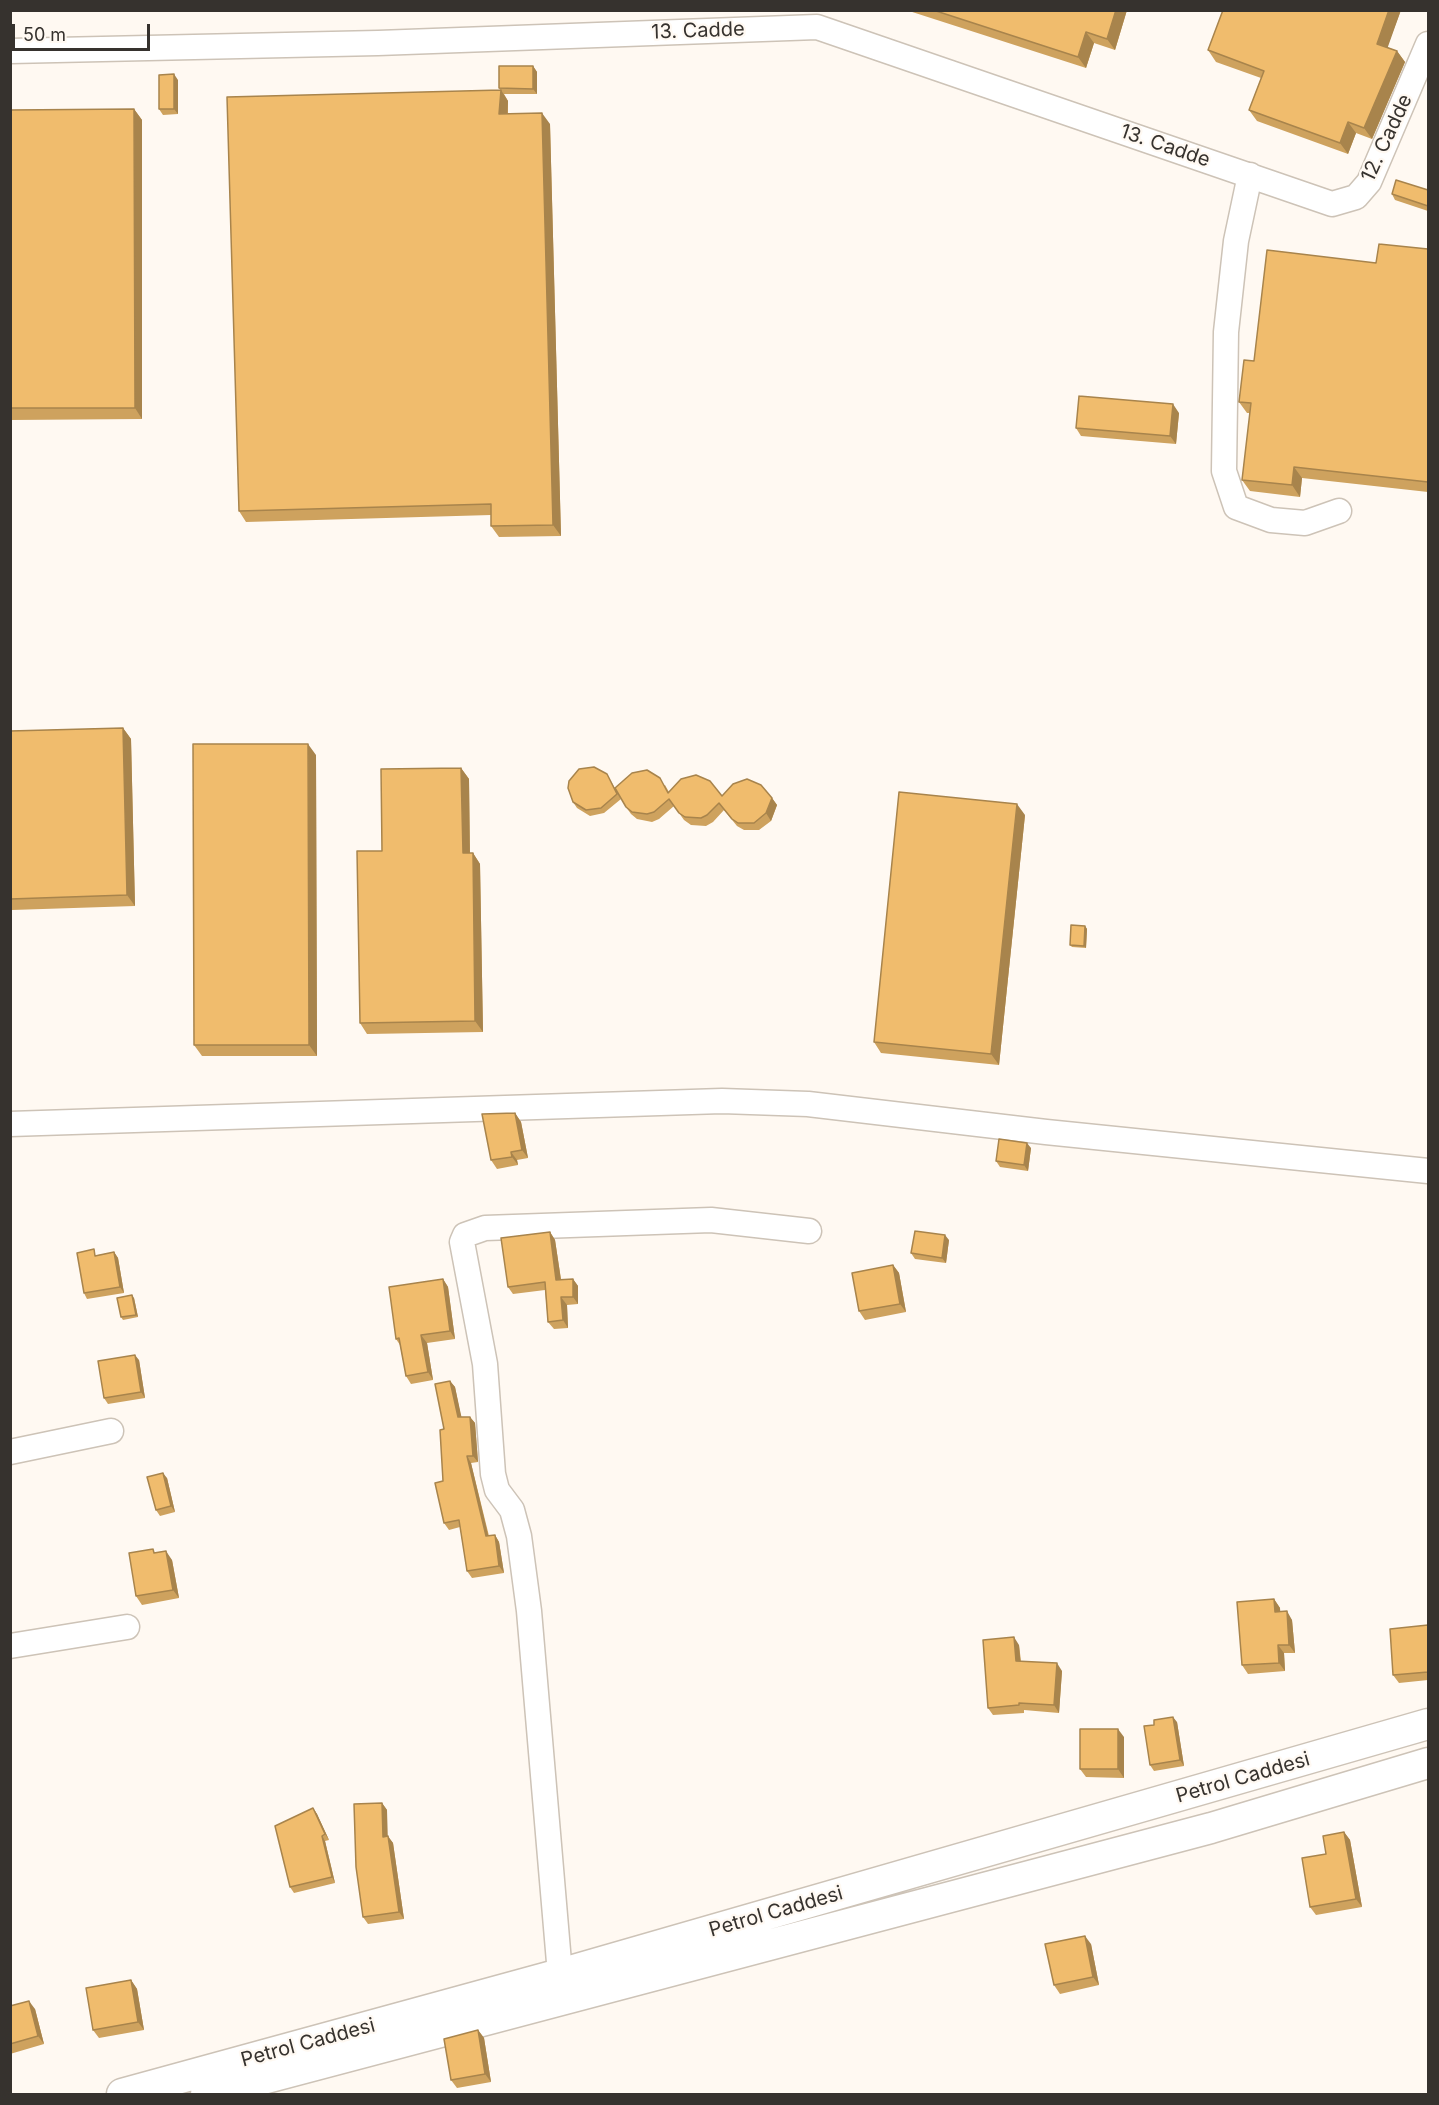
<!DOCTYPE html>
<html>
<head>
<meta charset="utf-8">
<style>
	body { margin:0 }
	#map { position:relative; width:1439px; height:2105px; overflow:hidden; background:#fff9f2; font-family:Inter,sans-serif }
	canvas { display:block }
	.frame { position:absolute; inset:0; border:12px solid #36322e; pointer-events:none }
	.scale { position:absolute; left:12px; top:24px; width:138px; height:27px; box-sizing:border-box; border:3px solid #36322e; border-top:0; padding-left:8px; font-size:18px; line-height:21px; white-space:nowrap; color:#36322e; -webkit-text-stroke:4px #fff9f2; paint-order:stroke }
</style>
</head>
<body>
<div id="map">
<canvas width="1439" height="2105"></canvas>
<div class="frame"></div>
<div class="scale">50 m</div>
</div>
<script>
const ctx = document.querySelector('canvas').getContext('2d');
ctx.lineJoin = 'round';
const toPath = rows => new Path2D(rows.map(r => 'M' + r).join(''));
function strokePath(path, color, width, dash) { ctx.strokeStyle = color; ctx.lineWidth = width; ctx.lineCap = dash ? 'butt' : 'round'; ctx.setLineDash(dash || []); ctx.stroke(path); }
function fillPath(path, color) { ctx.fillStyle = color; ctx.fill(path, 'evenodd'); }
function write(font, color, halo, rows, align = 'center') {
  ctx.font = font + ' Inter,sans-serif'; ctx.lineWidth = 4.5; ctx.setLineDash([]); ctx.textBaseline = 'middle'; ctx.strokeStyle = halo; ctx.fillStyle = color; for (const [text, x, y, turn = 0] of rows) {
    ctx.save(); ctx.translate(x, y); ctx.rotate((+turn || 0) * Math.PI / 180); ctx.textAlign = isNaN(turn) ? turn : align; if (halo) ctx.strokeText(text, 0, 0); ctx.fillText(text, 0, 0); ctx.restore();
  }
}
const minor = toPath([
	[10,51,378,43,817,27,1332,204,1356,197,1369,182,1428,44],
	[1250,175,1236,241,1226,332,1224,471,1236,507,1271,520,1305,523,1339,511],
	[10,1124,722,1101,808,1104,1046,1132,1428,1171],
	[10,1452,111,1431],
	[10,1646,127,1627],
	[560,1974,529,1611,519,1536,512,1510,497,1490,493,1474,485,1364,462,1242,465,1235,485,1228,711,1220,809,1231]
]);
const major = toPath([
	[122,2094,560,1974,1428,1724],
	[206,2094,1211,1828,1428,1763]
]);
const wall = toPath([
	[906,10,1127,10,1115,50,1094,43,1086,68],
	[1223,10,1401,10,1387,47,1397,51,1405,62,1372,139,1356,133,1348,154,1257,121,1249,110,1261,78,1216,62,1208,50],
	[533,66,537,72,537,94,504,94,508,101,508,114,550,124,561,536,499,537,491,526,491,515,246,522,239,511,500,90,499,88],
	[178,80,178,114,163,115,159,109],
	[134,109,142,120,142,419,10,420,10,110],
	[1428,190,1428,211,1395,200,1392,194],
	[1428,249,1428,492,1302,478,1300,497,1250,491,1242,480,1250,413,1247,413,1239,402,1254,361,1376,263],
	[1179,413,1176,444,1081,436,1076,428],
	[123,728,131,739,135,906,12,910,10,908,10,731],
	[316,755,317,1056,202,1056,194,1045],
	[461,768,469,779,470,853,473,853,480,864,483,1032,367,1034,360,1023,382,851],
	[607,774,621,799,604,813,590,816,577,808,573,802],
	[665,785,669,792,722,796,772,798,777,805,771,821,759,830,744,830,737,826,724,810,713,822,706,826,691,825,684,820,674,806,659,819,652,822,637,819,631,814,626,807],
	[1025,815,999,1065,881,1053,874,1042],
	[1085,926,1087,929,1086,948,1072,947,1070,945],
	[515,1113,521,1122,528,1158,517,1160,518,1165,497,1169,491,1160],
	[1031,1148,1028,1171,1000,1167,996,1161],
	[550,1232,555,1240,561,1279,573,1279,578,1286,578,1304,567,1305,568,1328,554,1329,548,1322,545,1290,513,1294,508,1287],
	[949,1240,946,1263,915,1259,911,1253],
	[114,1252,118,1258,124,1293,87,1299,84,1293,98,1255],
	[893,1265,899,1273,906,1312,865,1320,859,1311],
	[443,1279,448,1287,455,1339,427,1343,433,1380,411,1384,406,1376,400,1345,396,1339],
	[134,1298,138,1317,123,1320,121,1317],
	[139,1360,145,1398,108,1404,104,1398],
	[450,1381,455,1387,461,1417,470,1417,475,1423,478,1462,471,1463,489,1536,495,1535,499,1542,504,1573,472,1578,467,1571,460,1527,449,1530,444,1523,443,1481,444,1429],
	[167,1478,175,1512,160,1516,156,1510],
	[156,1553,172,1560,179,1598,142,1605,136,1596],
	[1274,1599,1280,1608,1280,1612,1292,1620,1295,1653,1284,1653,1285,1671,1248,1674,1242,1665],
	[1428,1625,1428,1680,1399,1683,1393,1675],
	[1019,1645,1021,1661,1062,1671,1059,1713,1024,1710,1024,1713,993,1715,988,1708],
	[1177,1722,1184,1766,1154,1771,1150,1765],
	[1124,1737,1124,1778,1086,1777,1080,1769],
	[382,1803,387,1810,387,1836,393,1843,404,1919,368,1924,363,1917],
	[313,1808,317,1814,329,1840,325,1841,335,1883,294,1893,290,1887],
	[1344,1832,1350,1840,1362,1907,1316,1915,1310,1907,1326,1854],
	[1091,1944,1099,1985,1060,1994,1054,1985],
	[131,1980,137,1989,144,2030,99,2038,93,2030],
	[10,2006,35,2009,44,2044,10,2054],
	[478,2030,484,2038,491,2082,457,2088,451,2080]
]);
const shadedWall = toPath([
	[1116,10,1127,10,1115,50,1107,39],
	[1389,10,1401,10,1385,55,1377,44],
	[1086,32,1094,43,1086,68,1078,57],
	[1397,51,1405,62,1372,139,1364,128],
	[533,66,537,72,537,94,533,89],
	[174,74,178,80,178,114,174,109],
	[501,90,508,101,507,125,499,114],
	[134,109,142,120,142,419,135,408],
	[542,113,550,124,561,536,553,525],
	[1348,122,1356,133,1348,154,1340,143],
	[1173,404,1179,413,1176,444,1170,436],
	[1294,467,1302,478,1300,497,1292,485],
	[123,728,131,739,135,906,127,895],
	[308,744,316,755,317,1056,309,1045],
	[461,768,469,779,470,864,463,853],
	[772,798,777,805,771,821,766,813],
	[1017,804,1025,815,999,1065,991,1054],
	[473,853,480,864,483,1032,475,1021],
	[1085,926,1087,929,1086,948,1084,946],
	[515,1113,521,1122,528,1158,522,1150],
	[1027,1143,1031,1148,1028,1171,1024,1165],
	[511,1152,517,1160,518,1165,512,1157],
	[550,1232,555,1240,562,1287,556,1280],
	[945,1235,949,1240,946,1263,942,1258],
	[114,1252,118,1258,124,1293,120,1287],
	[893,1265,899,1273,906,1312,900,1304],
	[443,1279,448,1287,455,1339,450,1331],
	[573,1279,578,1286,578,1304,573,1297],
	[132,1295,134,1298,138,1317,136,1315],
	[561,1297,567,1305,568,1328,563,1320],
	[421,1335,427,1343,433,1380,428,1372],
	[135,1355,139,1360,145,1398,141,1392],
	[450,1381,455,1387,463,1424,458,1417],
	[470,1417,475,1423,478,1462,473,1456],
	[467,1456,471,1463,490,1543,486,1536],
	[163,1473,167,1478,175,1512,171,1506],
	[495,1535,499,1542,504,1573,499,1566],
	[166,1551,172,1560,179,1598,173,1590],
	[1274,1599,1280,1608,1281,1621,1275,1612],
	[1287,1611,1292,1620,1295,1653,1289,1645],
	[1014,1637,1019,1645,1021,1668,1016,1661],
	[1278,1645,1284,1653,1285,1671,1279,1663],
	[1057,1663,1062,1671,1059,1713,1054,1705],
	[1173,1717,1177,1722,1184,1766,1180,1760],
	[1118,1729,1124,1737,1124,1778,1118,1769],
	[382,1803,387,1810,388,1844,383,1837],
	[313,1808,317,1814,329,1840,325,1834],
	[1344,1832,1350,1840,1362,1907,1356,1899],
	[322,1836,325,1841,335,1883,332,1877],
	[388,1836,393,1843,404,1919,399,1912],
	[1085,1936,1091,1944,1099,1985,1093,1977],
	[131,1980,137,1989,144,2030,138,2022],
	[29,2001,35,2009,44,2044,38,2036],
	[478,2030,484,2038,491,2082,485,2074]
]);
const building = toPath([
	[933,10,1116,10,1107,39,1086,32,1078,57,933,10],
	[1223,10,1389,10,1377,44,1397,51,1364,128,1348,122,1340,143,1249,110,1264,71,1208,50,1223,10],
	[499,66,533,66,533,89,499,88,499,66],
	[174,74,174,109,159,109,159,75,174,74],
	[501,90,499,114,542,113,553,525,491,526,491,504,239,511,227,97,501,90],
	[134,109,135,408,10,408,10,110,134,109],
	[1396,180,1428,190,1428,206,1392,194,1396,180],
	[1379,244,1428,249,1428,482,1294,467,1292,485,1242,480,1251,403,1239,402,1244,360,1254,361,1267,250,1376,263,1379,244],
	[1079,396,1173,404,1170,436,1076,428,1079,396],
	[123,728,127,895,10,899,10,731,123,728],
	[193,744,308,744,309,1045,194,1045,193,744],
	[594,767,607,774,617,794,601,808,586,810,573,802,568,788,569,781,579,769,594,767],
	[461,768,463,853,473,853,475,1021,360,1023,357,851,382,851,381,769,461,768],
	[647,770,660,778,668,793,681,779,696,775,710,781,722,796,733,784,747,779,761,785,772,798,766,813,754,823,738,823,732,819,719,803,707,815,701,818,685,817,679,813,669,799,654,812,647,814,632,812,626,807,615,788,632,773,647,770],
	[899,792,1017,804,991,1054,874,1042,899,792],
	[1071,925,1085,926,1084,946,1070,945,1071,925],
	[515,1113,522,1150,511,1152,512,1157,491,1160,482,1114,515,1113],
	[999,1139,1027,1143,1024,1165,996,1161,999,1139],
	[915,1231,945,1235,942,1258,911,1253,915,1231],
	[550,1232,556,1280,573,1279,573,1297,561,1297,563,1320,548,1322,545,1282,508,1287,501,1238,550,1232],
	[94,1249,95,1256,114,1252,120,1287,84,1293,77,1253,94,1249],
	[893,1265,900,1304,859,1311,852,1273,893,1265],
	[443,1279,450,1331,421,1335,428,1372,406,1376,399,1338,396,1339,389,1287,443,1279],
	[132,1295,136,1315,121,1317,117,1298,132,1295],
	[135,1355,141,1392,104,1398,98,1361,135,1355],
	[450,1381,458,1417,470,1417,473,1456,467,1456,486,1536,495,1535,499,1566,467,1571,459,1520,444,1523,435,1483,443,1481,440,1430,444,1429,435,1384,450,1381],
	[163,1473,171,1506,156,1510,147,1477,163,1473],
	[153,1549,154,1553,166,1551,173,1590,136,1596,129,1553,153,1549],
	[1274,1599,1275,1612,1287,1611,1289,1645,1278,1645,1279,1663,1242,1665,1237,1602,1274,1599],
	[1428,1625,1428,1672,1393,1675,1390,1629,1428,1625],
	[1014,1637,1016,1661,1057,1663,1054,1705,1019,1703,1019,1705,988,1708,983,1640,1014,1637],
	[1173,1717,1180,1760,1150,1765,1144,1726,1154,1725,1154,1720,1173,1717],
	[1080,1729,1118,1729,1118,1769,1080,1769,1080,1729],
	[382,1803,383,1837,388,1836,399,1912,363,1917,356,1867,354,1804,382,1803],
	[313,1808,325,1834,322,1836,332,1877,290,1887,275,1826,313,1808],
	[1344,1832,1356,1899,1310,1907,1302,1858,1326,1854,1323,1836,1344,1832],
	[1085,1936,1093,1977,1054,1985,1045,1944,1085,1936],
	[131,1980,138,2022,93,2030,86,1988,131,1980],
	[29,2001,38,2036,10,2044,10,2006,29,2001],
	[478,2030,485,2074,451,2080,444,2039,478,2030]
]);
const streetNames = [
	["13. Cadde",698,31,-2],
	["12. Cadde",1387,138,-65],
	["13. Cadde",1165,146,19],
	["Petrol Caddesi",1243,1778,-16],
	["Petrol Caddesi",776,1912,-16],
	["Petrol Caddesi",308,2043,-15]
];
strokePath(minor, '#cdc3b7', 27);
strokePath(major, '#cdc3b7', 33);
strokePath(minor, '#fff', 24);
strokePath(major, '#fff', 30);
fillPath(wall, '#cea25e');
fillPath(shadedWall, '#a8844c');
fillPath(building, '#f0bc6d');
strokePath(building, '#a8844c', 1.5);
write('20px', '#36322e', '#fff9f2', streetNames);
</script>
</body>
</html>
